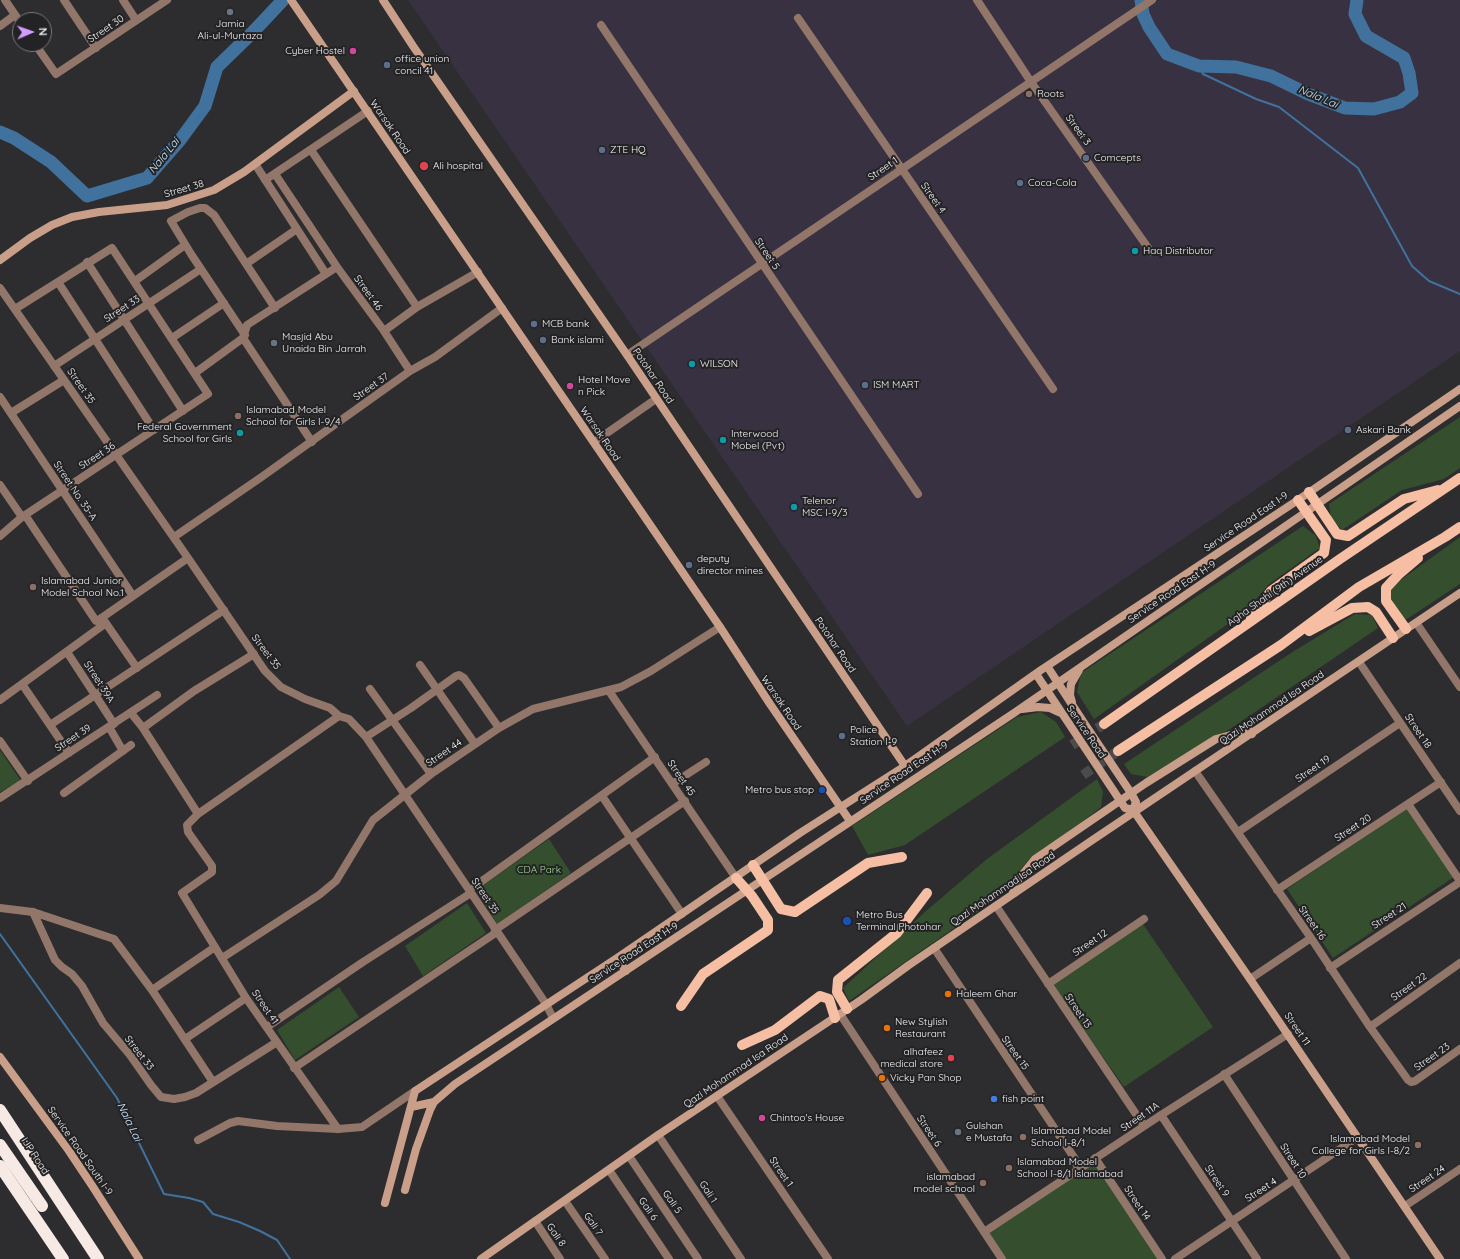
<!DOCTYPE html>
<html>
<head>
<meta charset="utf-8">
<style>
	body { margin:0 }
	#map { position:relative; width:1460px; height:1259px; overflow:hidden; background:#2d2d2f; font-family:Quicksand,sans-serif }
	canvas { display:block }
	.north { position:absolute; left:12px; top:12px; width:40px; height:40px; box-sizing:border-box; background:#232325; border:1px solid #767677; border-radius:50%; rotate:88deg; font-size:11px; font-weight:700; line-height:16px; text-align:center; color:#f2f2f3 }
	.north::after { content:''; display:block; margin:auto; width:14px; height:18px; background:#d39cfc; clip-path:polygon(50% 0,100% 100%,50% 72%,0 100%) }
</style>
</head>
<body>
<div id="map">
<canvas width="1460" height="1259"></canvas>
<div class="north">N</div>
</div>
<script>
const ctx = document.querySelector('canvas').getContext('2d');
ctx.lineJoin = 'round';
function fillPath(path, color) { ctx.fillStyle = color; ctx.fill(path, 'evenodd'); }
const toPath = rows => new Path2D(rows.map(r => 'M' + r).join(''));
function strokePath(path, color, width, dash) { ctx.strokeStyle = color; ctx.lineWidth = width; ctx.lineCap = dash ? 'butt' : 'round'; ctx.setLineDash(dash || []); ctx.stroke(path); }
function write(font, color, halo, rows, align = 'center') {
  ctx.font = font + ' Quicksand,sans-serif'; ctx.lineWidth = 4; ctx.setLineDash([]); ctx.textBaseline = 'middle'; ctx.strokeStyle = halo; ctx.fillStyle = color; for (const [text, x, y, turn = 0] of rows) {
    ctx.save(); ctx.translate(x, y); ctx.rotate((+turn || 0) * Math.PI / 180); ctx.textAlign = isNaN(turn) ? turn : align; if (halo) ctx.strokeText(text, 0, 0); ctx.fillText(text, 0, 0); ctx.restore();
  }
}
const industrial = toPath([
	[408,0,1460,0,1460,351,907,726]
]);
const green = toPath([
	[1460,417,1460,468,1444,479,1402,490,1342,530,1331,518,1329,504],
	[1303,526,1316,536,1320,548,1269,584,1246,611,1094,719,1077,692,1081,673],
	[1460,537,1460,584,1407,619,1401,619,1390,603,1391,587],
	[1355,614,1372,615,1378,628,1230,729,1147,777,1131,774,1124,764,1294,651],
	[1041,712,1056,722,1065,737,905,845,868,855,852,826,1017,717],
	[0,750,21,781,0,792],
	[1097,779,1103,792,1101,807,1080,824,1031,857,996,899,849,1001,843,988,926,911,987,859],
	[1408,808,1454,877,1333,958,1287,889],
	[549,839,571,873,497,924,476,890],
	[467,903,486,933,423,976,405,946],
	[1143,924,1213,1027,1124,1087,1052,984],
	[339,987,359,1017,295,1060,277,1030],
	[1095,1158,1162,1259,1006,1259,987,1232]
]);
const stream = toPath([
	[1199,66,1203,74,1256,99,1279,107,1358,168,1412,266,1429,281,1460,294],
	[0,934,117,1098,164,1194,189,1198,203,1202,213,1214,239,1222,260,1231,277,1240,290,1259]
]);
const river = toPath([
	[1141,0,1143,14,1149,27,1167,54,1199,66,1236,67,1271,76,1308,94,1345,108,1374,109,1400,102,1412,93,1409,73,1404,58,1366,36,1355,14,1357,0],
	[0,132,14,138,51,162,87,196,147,178,180,140,205,106,217,67,253,32,283,0]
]);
const primaryTunnel = toPath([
	[1072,745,1104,724],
	[1083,775,1118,751]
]);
const street = toPath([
	[5,0,20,22],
	[64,0,96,48],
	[123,0,136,20],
	[977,0,1031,82,1151,252],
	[798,18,1053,389],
	[601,25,918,494],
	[0,26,15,15],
	[35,44,56,74,167,0],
	[311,150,417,307],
	[255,164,326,274],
	[275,174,337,267,384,331,410,371],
	[265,180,368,111],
	[87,262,183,411],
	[246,264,297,229],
	[135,281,185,245],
	[58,282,154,430],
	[0,288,188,558,265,671,281,687,305,699,330,708,339,716,349,719,366,737,546,1004,553,1018],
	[384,331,417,307,478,272],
	[245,335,191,254,171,221,188,212,200,208,205,208,214,215,275,308],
	[172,338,224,303],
	[243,338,312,442],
	[627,355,1152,0],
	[54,366,201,269],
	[195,373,243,338,247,325,337,267],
	[0,397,133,596],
	[11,413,64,380],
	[594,442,656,399],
	[0,485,22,517],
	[25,515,96,621,97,621,188,558],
	[0,536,22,517,208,394,112,248,15,309],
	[174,537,263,476,330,428,410,371,435,357,502,308],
	[103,619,137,668],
	[1417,624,1460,687],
	[67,652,114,724],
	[1359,662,1460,811],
	[420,665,475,744],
	[22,684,69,753],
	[370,689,431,774],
	[609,691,736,878],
	[0,700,106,623],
	[131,713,143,728,198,814],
	[50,725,224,610],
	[109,727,123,751],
	[143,728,194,691,254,654],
	[366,737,411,708,456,676,459,675,464,678,499,728],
	[0,741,28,781],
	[1195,771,1311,938,1370,1027,1408,1080,1411,1082,1415,1081,1460,1049],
	[672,784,706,762],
	[64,793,131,745],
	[602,796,682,914],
	[0,798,157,695],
	[1408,804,1460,881],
	[1238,832,1400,723],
	[475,886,655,757],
	[1277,890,1441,782],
	[996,906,1144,1126],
	[0,908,33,912,114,939,152,990,213,1082],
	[33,912,55,960,62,967,72,974,82,986,103,1023,130,1055,151,1085,161,1097,174,1099,185,1097,196,1093,277,1042],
	[495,930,685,801],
	[934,948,1075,1159,1078,1169],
	[222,958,319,895,336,881,373,820,431,774,499,728,533,709,621,687,651,671,720,627],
	[1330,968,1460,882],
	[1250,979,1311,938],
	[1048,984,1144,919],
	[152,990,215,947],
	[840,1014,1002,1259],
	[267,1027,363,962,471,893],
	[1370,1027,1460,963],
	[185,1039,246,998],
	[294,1068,497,932],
	[1224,1074,1346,1259],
	[717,1096,828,1259],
	[1161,1115,1257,1259],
	[338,1129,246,998,182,893,212,872,212,866,188,832,187,825,198,814,339,716],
	[658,1135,741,1259],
	[198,1140,230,1123,238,1121,277,1126,338,1129,362,1127,415,1091],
	[629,1156,698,1259],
	[1095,1158,1162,1259],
	[609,1170,669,1259],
	[565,1201,605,1259],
	[1405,1206,1460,1169],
	[535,1221,560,1259],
	[984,1232,1161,1115,1288,1034],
	[1175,1259,1358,1137]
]);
const secondary = toPath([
	[291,0,720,627,770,704,850,821],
	[383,0,413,46,627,355,905,766],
	[0,260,30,238,52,225,72,217,99,212,167,205,214,190,244,172,354,91],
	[1047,666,1084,723,1131,793,1136,802,1133,810],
	[1036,674,1125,808,1133,810],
	[1072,702,1070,695,1071,684,1079,670],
	[1022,709,1038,707,1050,708,1061,713],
	[1133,810,1250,979,1440,1259],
	[1015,893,1013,891,1014,885,1035,859,1146,783,1216,739,1249,730,1252,734],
	[617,958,626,971],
	[0,1057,69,1151,93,1187,139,1259],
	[411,1107,434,1102],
	[405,1190,416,1149,430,1110,434,1102,455,1084,1014,713,1460,406],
	[385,1203,415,1091,617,958,800,833,905,766,1041,670,1298,500,1460,389],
	[481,1259,658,1135,861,1000,909,965,1091,841,1460,593]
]);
const primary = toPath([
	[1309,492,1337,534,1348,536,1404,499,1438,490],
	[1251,618,1271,591,1324,553,1326,540,1298,500],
	[1406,629,1386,601,1386,588,1398,575,1418,558],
	[1309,631,1352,608,1368,607,1376,612,1393,638],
	[1104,724,1340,559,1460,478],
	[1118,751,1281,645,1359,587,1445,537,1460,527],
	[753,865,781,909,795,912,868,863,902,857],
	[681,1006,703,974,768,930,768,920,752,896,736,878],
	[847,1009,837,992,838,980,897,933,927,893],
	[742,1045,775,1030,820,996,829,999,835,1018]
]);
const highway = toPath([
	[0,1110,98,1259],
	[0,1145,42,1206],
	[0,1166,63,1259]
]);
const markers = [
	[230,12,4,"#6b7280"],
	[353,51,4,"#d1479c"],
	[387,65,4,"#5c6f8a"],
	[1029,94,4,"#8d6e63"],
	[602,150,4,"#5c6f8a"],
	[1086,158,4,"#5c6f8a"],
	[424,166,5,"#e0444e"],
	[1020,183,4,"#5c6f8a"],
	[1135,251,4,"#0f9aa8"],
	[534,324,4,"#5c6f8a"],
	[543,340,4,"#5c6f8a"],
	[274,343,4,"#6b7280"],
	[692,364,4,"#0f9aa8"],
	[865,385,4,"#5c6f8a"],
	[570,386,4,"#d1479c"],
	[238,416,4,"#8d6e63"],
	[1348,430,4,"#5c6f8a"],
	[240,433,4,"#0f9aa8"],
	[723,440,4,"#0f9aa8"],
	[794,507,4,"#0f9aa8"],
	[689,565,4,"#5c6f8a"],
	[33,587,4,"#8d6e63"],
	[842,736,4,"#5c6f8a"],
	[822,790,4,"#1a4fb4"],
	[847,921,5,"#1a4fb4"],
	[948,994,4,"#e8710a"],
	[887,1028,4,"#e8710a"],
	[951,1058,4,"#e0444e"],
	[882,1078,4,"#e8710a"],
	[994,1099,4,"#3f7fe0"],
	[762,1118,4,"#d1479c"],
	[958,1132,4,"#6b7280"],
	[1023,1137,4,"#8d6e63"],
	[1418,1145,4,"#8d6e63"],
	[1009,1168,4,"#8d6e63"],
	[983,1183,4,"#8d6e63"]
];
const poiNames = [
	["Jamia",230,24,"center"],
	["Ali-ul-Murtaza",230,36,"center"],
	["Cyber Hostel",345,51,"right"],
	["office union",395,59],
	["concil 41",395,71],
	["Roots",1037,94],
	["ZTE HQ",610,150],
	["Comcepts",1094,158],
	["Ali hospital",433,166],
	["Coca-Cola",1028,183],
	["Haq Distributor",1143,251],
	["MCB bank",542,324],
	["Masjid Abu",282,337],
	["Unaida Bin Jarrah",282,349],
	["Bank islami",551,340],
	["WILSON",700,364],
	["Hotel Move",578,380],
	["n Pick",578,392],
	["ISM MART",873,385],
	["Islamabad Model",246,410],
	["School for Girls I-9/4",246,422],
	["Federal Government",232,427,"right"],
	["School for Girls",232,439,"right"],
	["Askari Bank",1356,430],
	["Interwood",731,434],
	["Mobel (Pvt)",731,446],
	["Telenor",802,501],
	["MSC I-9/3",802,513],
	["deputy",697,559],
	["director mines",697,571],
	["Islamabad Junior",41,581],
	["Model School No.1",41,593],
	["Police",850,730],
	["Station I-9",850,742],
	["Metro bus stop",814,790,"right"],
	["Metro Bus",856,915],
	["Terminal Photohar",856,927],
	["Haleem Ghar",956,994],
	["New Stylish",895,1022],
	["Restaurant",895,1034],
	["alhafeez",943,1052,"right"],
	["medical store",943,1064,"right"],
	["Vicky Pan Shop",890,1078],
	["fish point",1002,1099],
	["Chintoo's House",770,1118],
	["Gulshan",966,1126],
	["e Mustafa",966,1138],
	["Islamabad Model",1031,1131],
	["School I-8/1",1031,1143],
	["Islamabad Model",1410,1139,"right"],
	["College for Girls I-8/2",1410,1151,"right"],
	["Islamabad Model",1017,1162],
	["School I-8/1 Islamabad",1017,1174],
	["islamabad",975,1177,"right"],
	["model school",975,1189,"right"]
];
const streetNames = [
	["Street 30",106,29,-34],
	["Warsak Road",390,127,56],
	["Street 3",1078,130,54],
	["Street 1",883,169,-34],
	["Street 38",184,189,-16],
	["Street 4",933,198,55],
	["Street 5",767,254,56],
	["Street 46",368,293,54],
	["Street 33",122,309,-33],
	["Potohar Road",653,376,56],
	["Street 35",81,386,55],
	["Street 37",371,387,-35],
	["Warsak Road",600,434,56],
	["Street 36",97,456,-33],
	["Street No. 35-A",75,491,56],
	["Service Road East I-9",1246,522,-34],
	["Agha Shahi (9th) Avenue",1275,591,-35],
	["Service Road East H-9",1172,592,-34],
	["Potohar Road",835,645,56],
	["Street 35",266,652,53],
	["Street 39A",99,682,57],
	["Warsak Road",781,703,56],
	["Qazi Mohammad Isa Road",1272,708,-34],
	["Street 18",1418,731,56],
	["Service Road",1086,732,56],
	["Street 39",73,738,-33],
	["Street 44",444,753,-34],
	["Street 19",1313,769,-34],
	["Service Road East H-9",904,773,-34],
	["Street 45",681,778,56],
	["Street 20",1353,828,-33],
	["Qazi Mohammad Isa Road",1003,889,-34],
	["Street 35",485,896,56],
	["Street 21",1389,916,-33],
	["Street 16",1312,923,55],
	["Street 12",1090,943,-34],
	["Service Road East H-9",634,953,-33],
	["Street 22",1409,987,-35],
	["Street 41",265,1007,56],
	["Street 13",1078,1011,56],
	["Street 11",1297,1029,56],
	["Street 33",139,1053,52],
	["Street 15",1015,1053,55],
	["Street 23",1432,1057,-35],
	["Qazi Mohammad Isa Road",736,1071,-34],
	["Street 11A",1140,1117,-34],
	["Street 6",929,1131,56],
	["Service Road South I-9",80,1151,55],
	["IJP Road",35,1156,57],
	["Street 10",1293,1161,57],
	["Street 1",781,1172,56],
	["Street 24",1427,1179,-34],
	["Street 9",1217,1181,56],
	["Street 4",1261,1190,-33],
	["Gali 1",708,1192,57],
	["Gali 5",672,1202,56],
	["Street 14",1137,1203,56],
	["Gali 6",648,1209,56],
	["Gali 7",593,1224,56],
	["Gali 8",556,1235,56]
];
const parkNames = [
	["CDA Park",539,870]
];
const waterNames = [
	["Nala Lai",1318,97,23],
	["Nala Lai",164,156,-51],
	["Nala Lai",129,1122,64]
];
fillPath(industrial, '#383141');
fillPath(green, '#344e2e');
strokePath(stream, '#41729d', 2);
strokePath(river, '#41729d', 13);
strokePath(primaryTunnel, '#4b4b4c', 10, [10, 5]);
strokePath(street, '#917669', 8);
strokePath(secondary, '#ca9f8a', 8);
strokePath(primary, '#f6bfa4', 10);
strokePath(highway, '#f7e9e3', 12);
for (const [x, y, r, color] of markers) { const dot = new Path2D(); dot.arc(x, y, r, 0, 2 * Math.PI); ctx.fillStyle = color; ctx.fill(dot); strokePath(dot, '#232325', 1.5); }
write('10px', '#f2f2f3', '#232325', poiNames, 'left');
write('10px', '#f2f2f3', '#232325', streetNames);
write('10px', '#a1db92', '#232325', parkNames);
write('italic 11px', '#c7e3fd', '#232325', waterNames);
</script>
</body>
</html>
